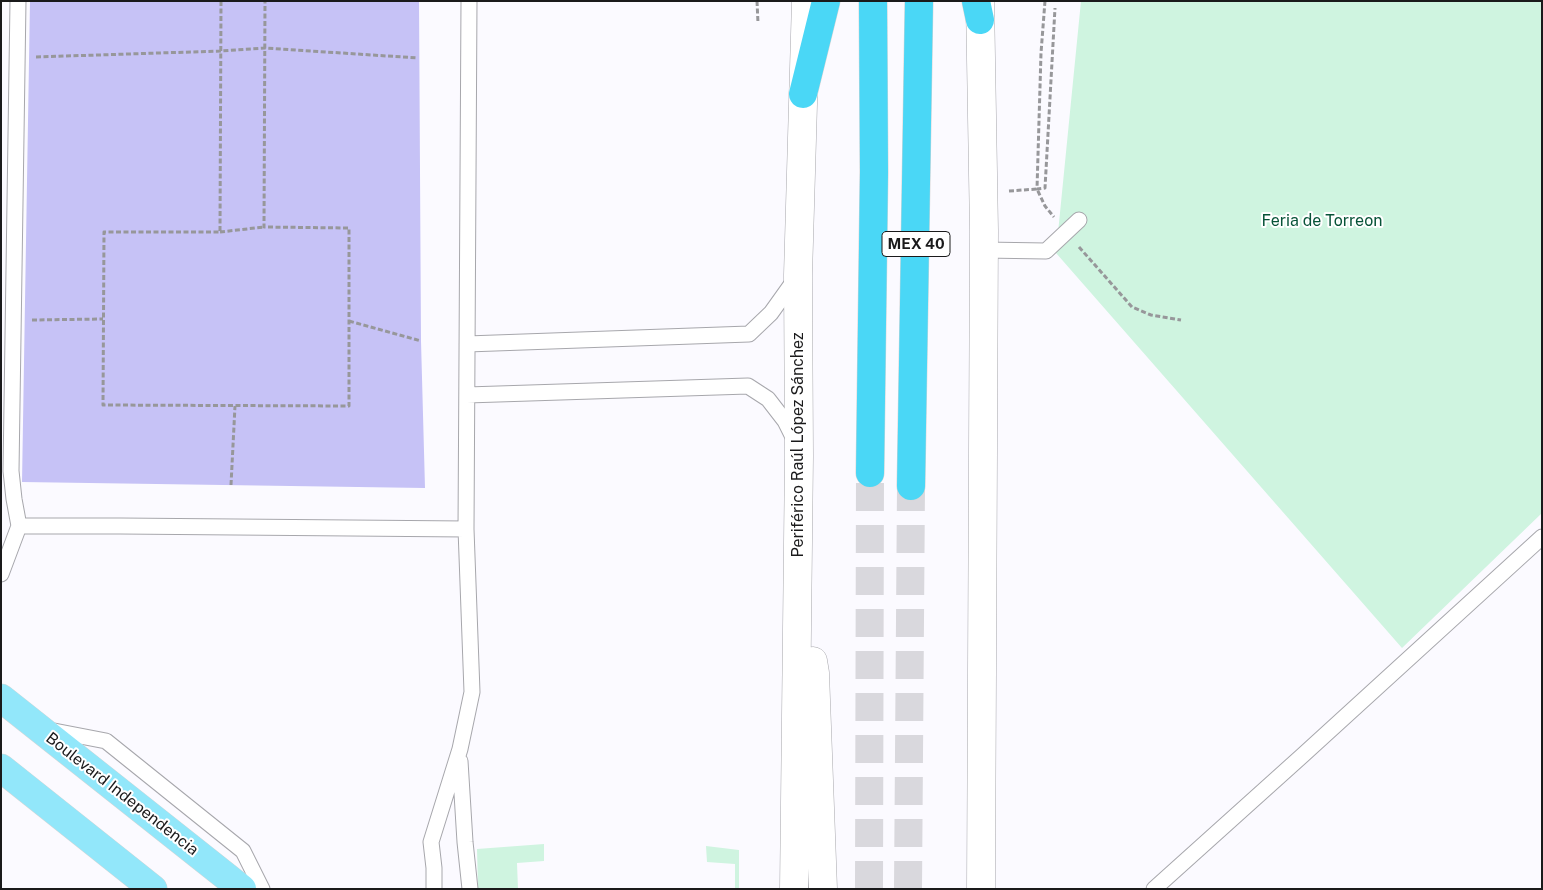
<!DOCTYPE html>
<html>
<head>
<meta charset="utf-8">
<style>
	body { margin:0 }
	#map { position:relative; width:1543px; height:890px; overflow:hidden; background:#fbfaff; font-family:"Public Sans",sans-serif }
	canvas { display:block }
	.frame { position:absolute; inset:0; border:2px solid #1a1a1b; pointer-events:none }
</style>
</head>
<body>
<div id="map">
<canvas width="1543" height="890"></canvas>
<div class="frame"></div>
</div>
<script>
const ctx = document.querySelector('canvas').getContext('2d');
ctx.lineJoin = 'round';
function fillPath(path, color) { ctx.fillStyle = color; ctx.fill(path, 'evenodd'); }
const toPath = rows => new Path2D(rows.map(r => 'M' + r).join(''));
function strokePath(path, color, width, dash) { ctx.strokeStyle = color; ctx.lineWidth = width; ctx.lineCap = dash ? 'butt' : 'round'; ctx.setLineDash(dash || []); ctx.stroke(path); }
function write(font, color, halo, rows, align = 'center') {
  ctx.font = font + ' "Public Sans",sans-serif'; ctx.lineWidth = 4; ctx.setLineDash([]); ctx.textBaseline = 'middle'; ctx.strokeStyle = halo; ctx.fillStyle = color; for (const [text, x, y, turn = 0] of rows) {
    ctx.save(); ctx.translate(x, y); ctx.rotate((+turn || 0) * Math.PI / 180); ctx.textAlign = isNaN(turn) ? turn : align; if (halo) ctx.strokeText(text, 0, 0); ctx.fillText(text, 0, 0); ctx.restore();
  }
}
const green = toPath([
	[1081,1,1542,1,1542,513,1402,648,1056,253],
	[544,844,544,861,517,863,518,889,478,889,477,849],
	[706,846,739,850,739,889,735,889,735,864,707,862]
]);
const building = toPath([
	[30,1,419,1,421,341,425,488,22,482]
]);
const motorwayTunnel = toPath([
	[869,889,870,473],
	[908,889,911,486]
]);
const path = toPath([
	[221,1,220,232,104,232,103,405,349,406,349,228,264,227,265,1],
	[757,1,758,23],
	[1045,1,1041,53,1037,189,1045,188,1055,8],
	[36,57,221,51,265,48,418,58],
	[1009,191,1037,189,1045,206,1054,217],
	[220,232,264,227],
	[1079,247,1132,307,1151,315,1181,320],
	[32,320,103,319],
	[349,321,421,341],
	[231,485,235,406]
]);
const service = toPath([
	[18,1,11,471,14,499,19,526,120,526,466,529,469,1],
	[984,250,1046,251,1079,220],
	[467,344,749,334,771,313,796,278],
	[467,395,748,386,768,399,785,421,794,439],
	[1,574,19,526],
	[49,730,106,741,243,851,262,889],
	[460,761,465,842,470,889],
	[434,889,434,868,431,842,460,749,472,692,466,529],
	[1154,889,1303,755,1542,537]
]);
const secondary = toPath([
	[980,1,984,231,981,889],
	[813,661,815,673,823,889],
	[794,889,799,456,798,275,806,1]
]);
const primary = toPath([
	[1,698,242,889],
	[1,768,153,889]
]);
const motorway = toPath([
	[976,1,980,20],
	[803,94,826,1],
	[870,473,874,172,873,1],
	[911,486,919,1]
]);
const shields = [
	[916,244,68]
];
const shieldNames = [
	["MEX 40",916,244]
];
const parkNames = [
	["Feria de Torreon",1322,221]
];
const streetNames = [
	["Periférico Raúl López Sánchez",798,445,-90],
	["Boulevard Independencia",122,794,38]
];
fillPath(green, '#cff4e0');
fillPath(building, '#c6c2f6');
strokePath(motorwayTunnel, '#d9d8dd', 28, [28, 14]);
strokePath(service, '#a7a7ac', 17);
strokePath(secondary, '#a7a7ac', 29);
strokePath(primary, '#d6d6d6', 29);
strokePath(motorway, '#d6d6d6', 29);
strokePath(path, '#97979a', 3, [5, 2.5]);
strokePath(service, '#fff', 15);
strokePath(secondary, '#fff', 28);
strokePath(primary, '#92e7fa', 28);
strokePath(motorway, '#4ad7f6', 28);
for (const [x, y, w] of shields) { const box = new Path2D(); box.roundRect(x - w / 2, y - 12.5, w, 25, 4); ctx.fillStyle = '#fff'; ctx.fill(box); strokePath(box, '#1a1a1b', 1); }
write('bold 15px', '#1a1a1b', null, shieldNames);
write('16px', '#075338', '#fff', parkNames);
write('16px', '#1a1a1b', '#fff', streetNames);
</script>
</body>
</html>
